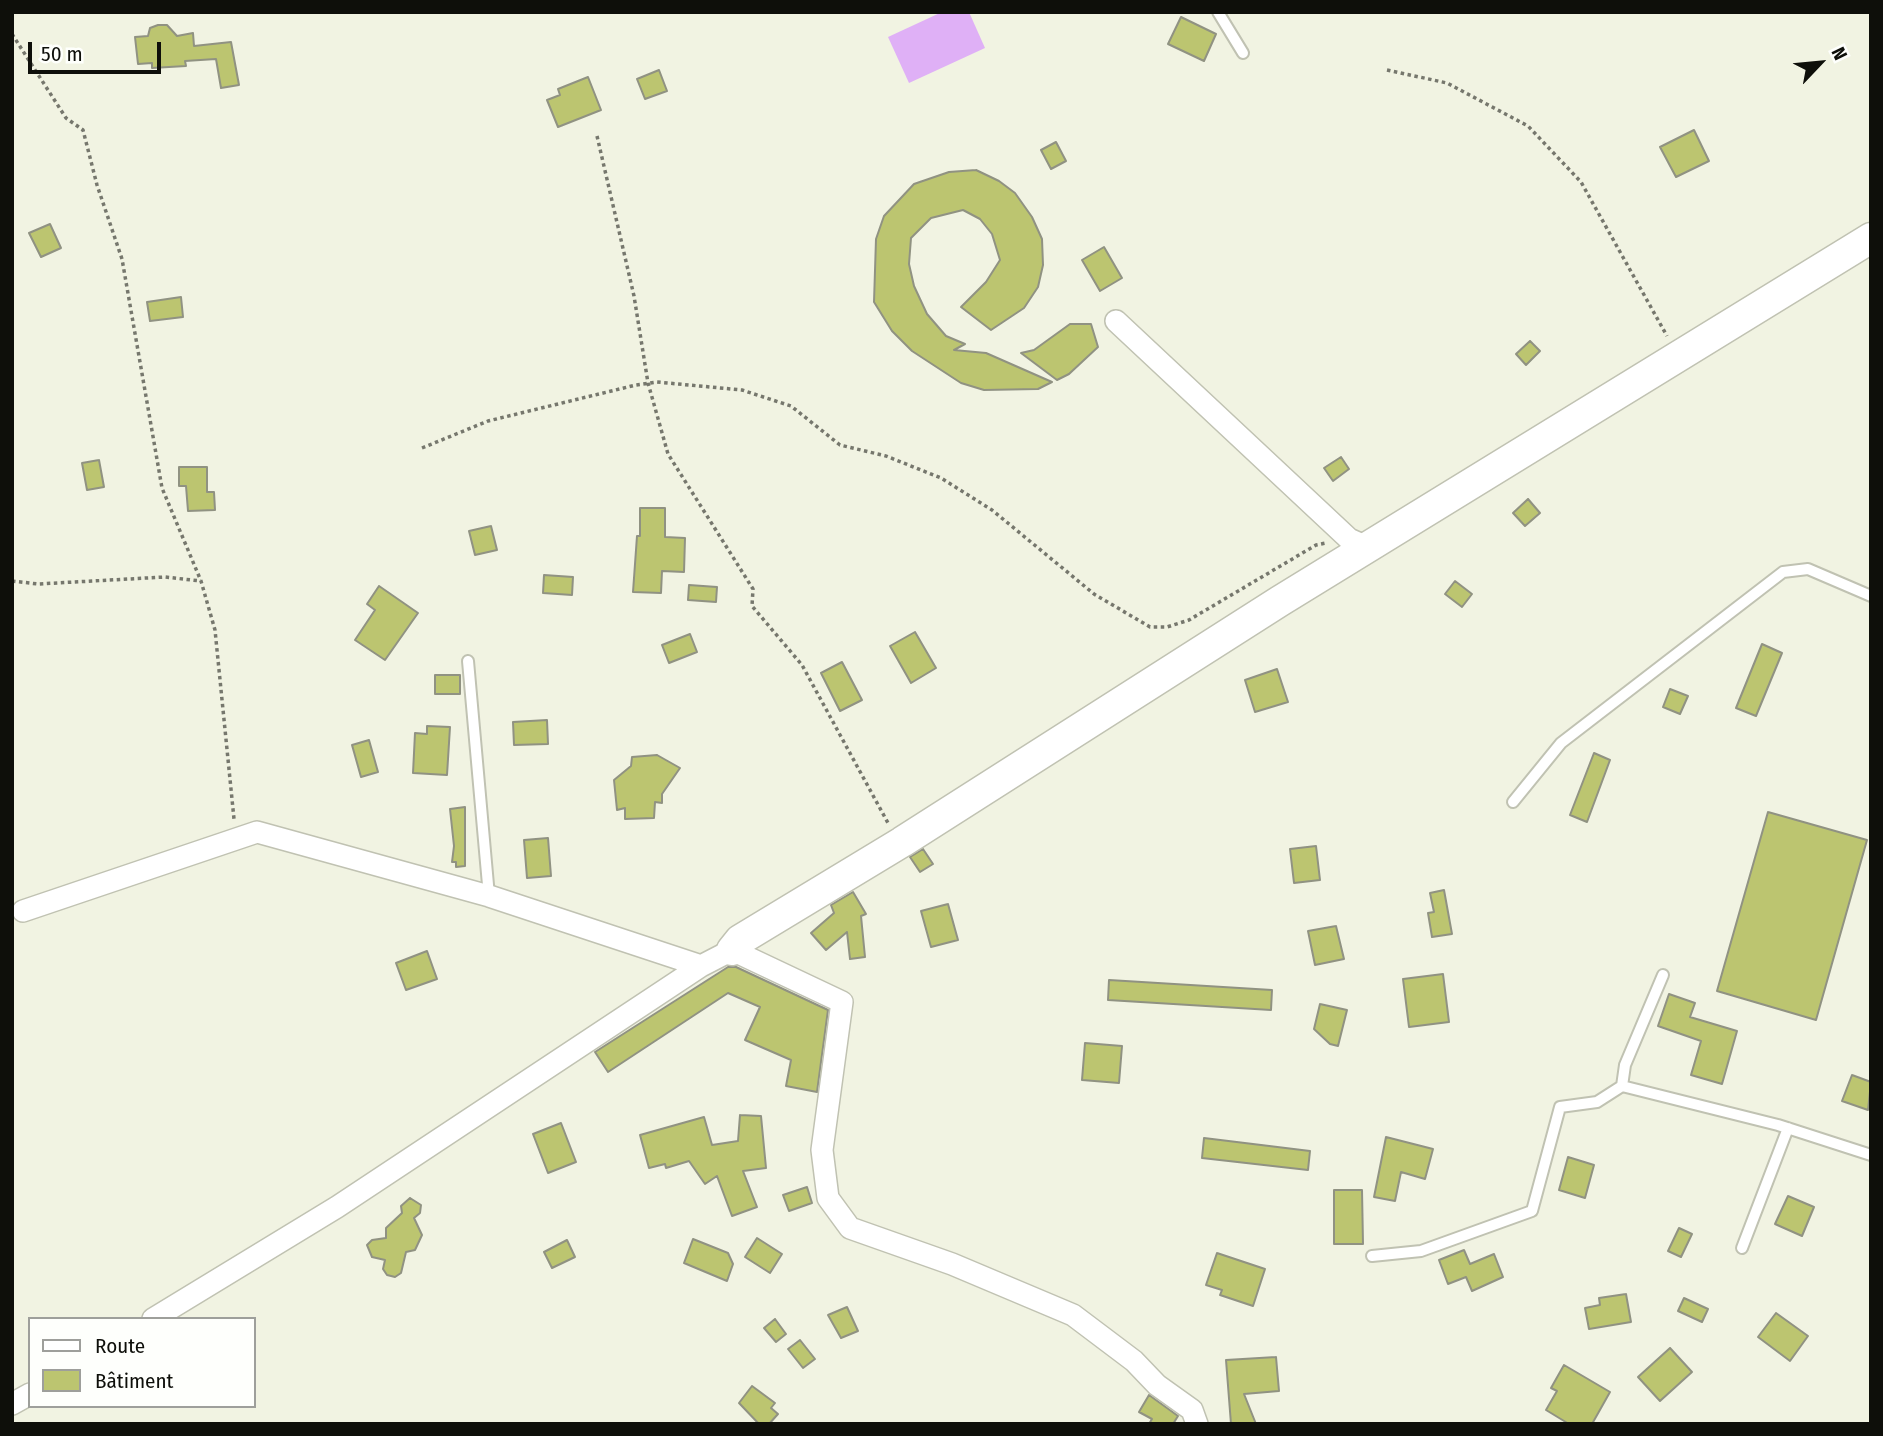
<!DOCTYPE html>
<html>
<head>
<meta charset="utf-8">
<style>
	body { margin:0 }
	#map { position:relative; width:1883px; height:1436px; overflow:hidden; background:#f1f3e2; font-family:"Fira Sans Condensed",sans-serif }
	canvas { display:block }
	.frame { position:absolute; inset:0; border:14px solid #0e0f0a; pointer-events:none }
	.legend { position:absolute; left:28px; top:1317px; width:228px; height:91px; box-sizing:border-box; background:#fefffc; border:2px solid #9e9f9b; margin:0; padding:9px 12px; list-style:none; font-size:21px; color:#0e0f0a }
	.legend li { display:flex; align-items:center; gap:14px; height:35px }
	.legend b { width:35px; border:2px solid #9e9f9b }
	.north { position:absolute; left:1785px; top:28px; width:70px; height:70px; -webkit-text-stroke:5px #fefffc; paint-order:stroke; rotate:64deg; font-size:19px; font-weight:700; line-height:28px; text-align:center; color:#0e0f0a }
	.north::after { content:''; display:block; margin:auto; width:24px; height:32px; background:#0e0f0a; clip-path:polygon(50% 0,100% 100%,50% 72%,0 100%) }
	.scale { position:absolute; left:28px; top:42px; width:133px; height:32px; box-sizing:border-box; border:4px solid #0e0f0a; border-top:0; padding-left:9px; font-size:21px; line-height:24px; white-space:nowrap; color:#0e0f0a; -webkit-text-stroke:5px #fefffc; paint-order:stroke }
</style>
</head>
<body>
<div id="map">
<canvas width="1883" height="1436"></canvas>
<div class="frame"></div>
<ul class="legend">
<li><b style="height:9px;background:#fff"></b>Route</li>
<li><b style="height:19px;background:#bcc570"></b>Bâtiment</li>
</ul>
<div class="north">N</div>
<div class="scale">50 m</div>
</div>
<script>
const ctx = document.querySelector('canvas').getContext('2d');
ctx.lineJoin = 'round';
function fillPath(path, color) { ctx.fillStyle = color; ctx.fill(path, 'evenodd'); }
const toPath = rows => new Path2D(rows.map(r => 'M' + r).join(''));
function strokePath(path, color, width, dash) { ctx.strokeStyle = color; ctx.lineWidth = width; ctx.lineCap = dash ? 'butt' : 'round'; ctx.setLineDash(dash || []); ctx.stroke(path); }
const green = toPath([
	[942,12,969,12,985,48,909,83,888,37]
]);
const building = toPath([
	[1181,17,1216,34,1204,61,1168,44,1181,17],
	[158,25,167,25,177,36,193,33,194,46,231,42,239,85,221,88,216,59,185,61,186,66,152,68,152,63,138,64,135,37,148,36,150,28,158,25],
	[659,70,667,91,645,99,637,79,659,70],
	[588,77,601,110,558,127,547,100,560,95,558,89,588,77],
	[1694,130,1709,161,1676,177,1660,147,1694,130],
	[1056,142,1066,161,1051,169,1041,150,1056,142],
	[976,170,999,181,1015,193,1032,217,1042,239,1043,265,1038,287,1024,308,991,330,961,307,986,282,1000,260,992,234,980,219,963,210,931,218,911,238,909,264,914,286,927,314,946,336,965,344,954,350,986,353,1052,382,1038,389,984,390,961,383,912,351,892,331,874,302,876,239,884,216,914,184,949,172,976,170],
	[50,224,61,248,41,257,29,233,50,224],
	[1104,247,1122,278,1100,291,1082,260,1104,247],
	[181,297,183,317,150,321,147,302,181,297],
	[1070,324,1091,324,1098,347,1069,374,1057,380,1021,353,1034,350,1070,324],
	[1530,341,1540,351,1526,365,1516,354,1530,341],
	[1341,457,1349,469,1333,481,1324,468,1341,457],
	[99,460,104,487,87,490,82,463,99,460],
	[179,467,207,467,207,492,214,492,215,510,188,511,186,486,179,486,179,467],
	[1528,499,1540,513,1525,526,1513,513,1528,499],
	[640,508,665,508,665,537,685,538,684,572,662,571,661,593,633,592,637,536,640,536,640,508],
	[491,526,497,550,475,555,469,531,491,526],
	[544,575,573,577,572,595,543,593,544,575],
	[1455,581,1472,594,1462,607,1445,594,1455,581],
	[689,585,717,587,716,602,688,600,689,585],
	[379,586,418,613,385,660,355,640,375,610,367,604,379,586],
	[915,632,936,668,911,683,890,646,915,632],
	[690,634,697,652,669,663,662,645,690,634],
	[1762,644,1782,653,1756,716,1736,708,1762,644],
	[842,662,862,700,840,711,821,673,842,662],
	[1277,669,1288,702,1255,712,1245,680,1277,669],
	[435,675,460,675,460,694,435,694,435,675],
	[1670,689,1688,696,1680,714,1663,707,1670,689],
	[547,720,548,744,514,745,513,722,547,720],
	[427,726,450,727,447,775,413,773,415,733,427,734,427,726],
	[369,740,378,772,361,777,352,745,369,740],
	[1594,753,1610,760,1587,822,1570,815,1594,753],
	[657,755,680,768,662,794,662,803,655,802,654,818,625,819,625,808,617,810,614,780,631,766,632,757,657,755],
	[465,807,465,866,456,867,456,862,452,862,454,846,450,809,465,807],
	[1768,812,1867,840,1816,1020,1717,991,1768,812],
	[548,838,551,876,527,878,524,840,548,838],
	[1316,846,1320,880,1294,883,1290,849,1316,846],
	[923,849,933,864,920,872,910,857,923,849],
	[1444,890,1452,934,1432,937,1428,913,1434,912,1430,893,1444,890],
	[853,892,866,914,861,916,865,957,850,959,847,932,826,950,811,933,834,913,831,905,853,892],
	[948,904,958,940,931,947,921,911,948,904],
	[1336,926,1344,959,1315,965,1308,931,1336,926],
	[427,951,437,979,406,990,396,963,427,951],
	[728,967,736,967,828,1010,817,1092,786,1086,791,1060,745,1040,760,1007,728,993,608,1072,595,1052,728,967],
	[1443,974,1449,1022,1409,1027,1403,979,1443,974],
	[1109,980,1272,990,1271,1010,1108,1000,1109,980],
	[1669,994,1695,1003,1690,1017,1737,1031,1722,1084,1691,1075,1701,1041,1658,1026,1669,994],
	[1320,1004,1347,1010,1338,1046,1330,1044,1314,1029,1320,1004],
	[1085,1043,1122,1046,1119,1083,1082,1080,1085,1043],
	[1852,1075,1871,1082,1868,1110,1842,1101,1852,1075],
	[740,1115,761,1116,766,1168,743,1171,757,1207,732,1216,717,1176,705,1184,689,1161,666,1168,665,1164,649,1168,640,1135,704,1117,712,1145,738,1141,740,1115],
	[561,1123,576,1162,548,1173,533,1134,561,1123],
	[1386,1137,1433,1149,1425,1179,1401,1172,1395,1201,1374,1197,1386,1137],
	[1204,1138,1310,1151,1308,1170,1202,1158,1204,1138],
	[1568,1157,1594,1165,1585,1198,1559,1190,1568,1157],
	[807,1187,812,1203,789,1211,783,1195,807,1187],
	[1334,1190,1362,1190,1363,1244,1334,1244,1334,1190],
	[1788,1196,1814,1207,1802,1236,1775,1224,1788,1196],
	[410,1198,421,1205,420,1213,414,1218,422,1235,415,1250,406,1252,401,1273,395,1277,387,1275,383,1269,385,1260,372,1257,367,1245,372,1240,386,1238,386,1228,402,1213,401,1206,410,1198],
	[1679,1228,1692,1234,1681,1257,1668,1251,1679,1228],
	[757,1238,782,1254,770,1273,745,1257,757,1238],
	[693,1239,728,1253,733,1264,727,1281,684,1263,693,1239],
	[567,1240,575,1257,552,1268,544,1252,567,1240],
	[1464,1250,1470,1264,1494,1254,1503,1277,1472,1291,1466,1277,1448,1284,1439,1260,1464,1250],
	[1217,1253,1265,1269,1253,1306,1220,1295,1222,1290,1206,1285,1217,1253],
	[1626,1294,1631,1322,1589,1329,1585,1308,1600,1305,1599,1298,1626,1294],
	[1684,1298,1708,1309,1702,1322,1678,1311,1684,1298],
	[847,1307,858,1331,841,1338,828,1315,847,1307],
	[1776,1313,1808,1336,1790,1361,1758,1337,1776,1313],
	[775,1319,786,1334,776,1342,764,1328,775,1319],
	[800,1340,815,1359,803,1368,788,1349,800,1340],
	[1670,1348,1692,1372,1660,1401,1638,1377,1670,1348],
	[1276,1357,1279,1391,1244,1394,1256,1424,1231,1424,1226,1360,1276,1357],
	[1564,1365,1610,1392,1592,1424,1569,1424,1546,1410,1557,1391,1551,1388,1564,1365],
	[752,1386,775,1403,771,1408,778,1414,769,1424,759,1424,739,1403,752,1386],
	[1149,1395,1178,1416,1173,1424,1149,1424,1152,1419,1139,1412,1149,1395]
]);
const path = toPath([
	[12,34,66,118,83,130,97,185,122,259,162,488,201,581,215,630,234,819],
	[1387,70,1447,83,1528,126,1581,182,1667,336],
	[597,136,634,296,648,383,668,454,753,589,752,606,802,665,888,823],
	[422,448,488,421,636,385,657,382,742,390,791,406,840,445,886,456,941,478,992,510,1094,594,1150,627,1167,627,1189,620,1316,545,1326,543],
	[12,581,38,584,165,577,201,581]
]);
const lane = toPath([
	[1218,12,1243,53],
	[468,661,489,896],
	[1513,802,1561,743,1783,572,1808,569,1871,596],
	[1622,1086,1625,1065,1663,975],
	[1742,1248,1788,1128],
	[1372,1256,1421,1251,1532,1211,1560,1107,1597,1102,1622,1086,1778,1125,1871,1155]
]);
const street = toPath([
	[1116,321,1349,539,1367,547],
	[23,911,257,832,489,896,701,966],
	[153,1319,337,1207,701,966,732,950,842,1002,822,1150,828,1198,850,1228,952,1264,1073,1315,1134,1361,1157,1385,1192,1410,1197,1424],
	[12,1404,30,1394]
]);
const secondary = toPath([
	[732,950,740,940,902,842,1280,601,1871,238]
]);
fillPath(green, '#dfb0f6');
fillPath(building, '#bcc570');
strokePath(building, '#909282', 2);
strokePath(lane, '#c0c2b2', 14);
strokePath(street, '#c0c2b2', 24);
strokePath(secondary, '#c0c2b2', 33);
strokePath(path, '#76776d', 3.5, [3.5, 3.5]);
strokePath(lane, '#fff', 10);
strokePath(street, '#fff', 21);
strokePath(secondary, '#fff', 30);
</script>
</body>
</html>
